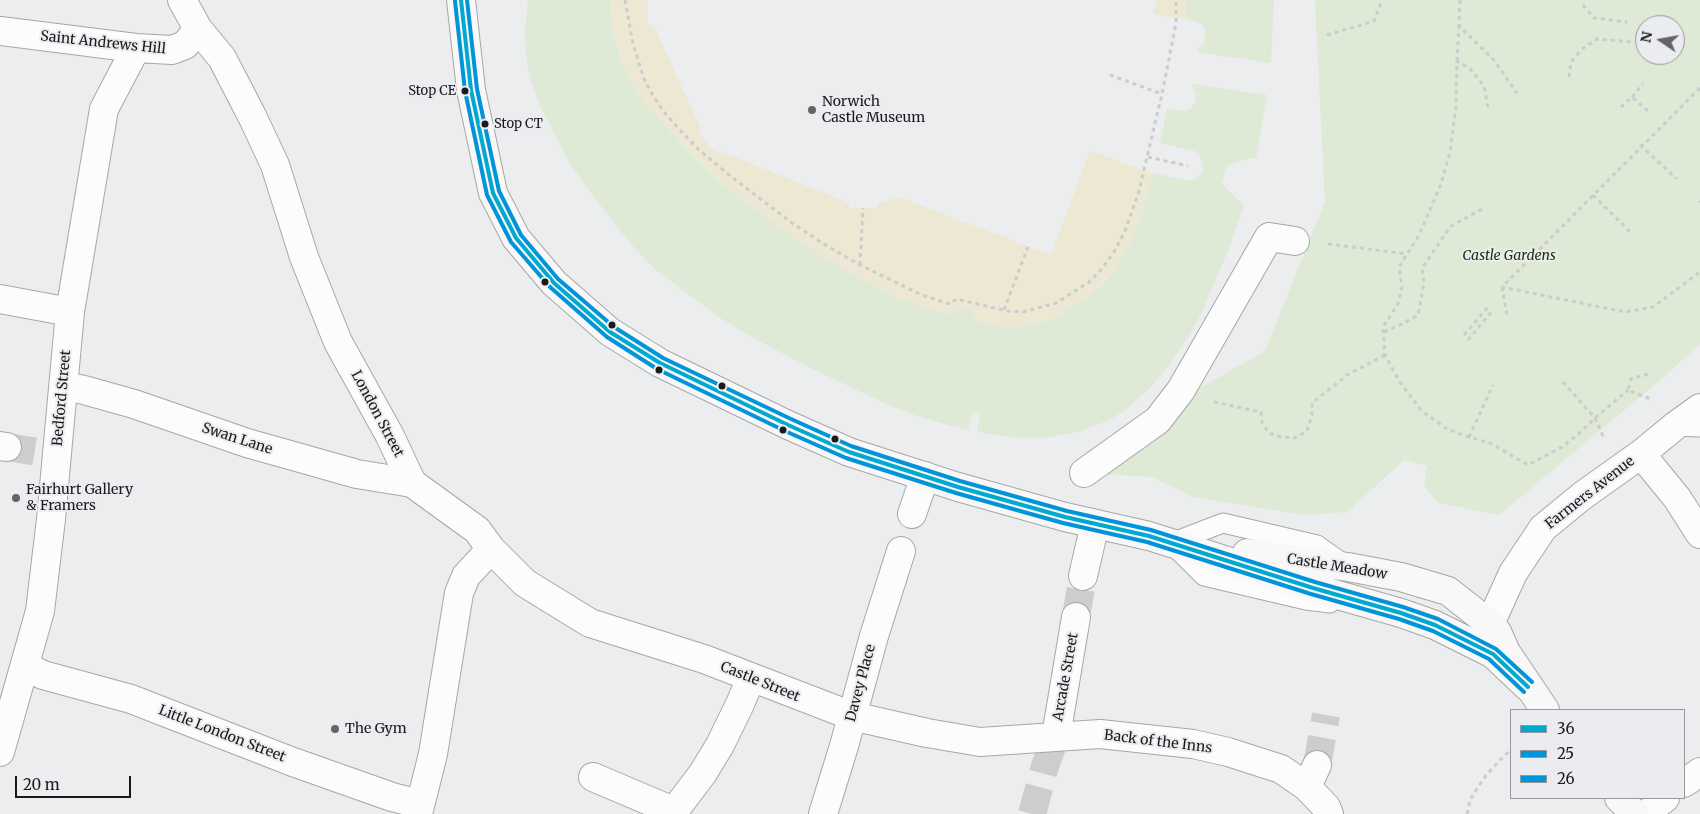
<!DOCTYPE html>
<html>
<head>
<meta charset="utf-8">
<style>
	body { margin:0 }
	#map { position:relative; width:1700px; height:814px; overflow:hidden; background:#ecedee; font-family:Merriweather,serif }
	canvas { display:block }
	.legend { position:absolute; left:1510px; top:709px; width:175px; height:90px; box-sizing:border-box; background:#ebecef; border:1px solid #97989a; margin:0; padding:6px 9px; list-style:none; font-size:15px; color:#1a1a1b }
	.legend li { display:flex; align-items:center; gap:10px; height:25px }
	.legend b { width:25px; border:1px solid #97989a }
	.north { position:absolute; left:1635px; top:15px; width:50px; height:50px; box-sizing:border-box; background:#ebecef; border:1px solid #97989a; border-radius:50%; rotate:282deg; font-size:14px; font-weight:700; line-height:20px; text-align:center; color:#1a1a1b }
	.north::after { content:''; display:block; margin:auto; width:18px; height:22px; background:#646465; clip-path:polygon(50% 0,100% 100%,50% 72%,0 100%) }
	.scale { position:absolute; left:15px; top:776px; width:116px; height:22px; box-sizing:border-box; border:2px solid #1a1a1b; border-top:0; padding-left:6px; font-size:15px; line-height:18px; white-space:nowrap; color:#1a1a1b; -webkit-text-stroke:4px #ebecef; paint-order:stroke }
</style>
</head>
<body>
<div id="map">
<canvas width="1700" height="814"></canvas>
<ul class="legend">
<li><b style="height:6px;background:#00a9ce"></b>36</li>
<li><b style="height:6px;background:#0095d9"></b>25</li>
<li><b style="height:6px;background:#0095d9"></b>26</li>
</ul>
<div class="north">N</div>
<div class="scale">20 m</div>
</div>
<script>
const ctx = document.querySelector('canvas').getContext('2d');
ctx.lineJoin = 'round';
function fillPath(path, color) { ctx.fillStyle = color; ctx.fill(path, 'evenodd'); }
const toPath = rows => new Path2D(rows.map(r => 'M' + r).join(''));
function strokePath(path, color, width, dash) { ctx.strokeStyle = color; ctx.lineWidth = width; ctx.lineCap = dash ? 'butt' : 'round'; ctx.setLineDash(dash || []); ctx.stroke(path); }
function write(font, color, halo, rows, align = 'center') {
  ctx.font = font + ' Merriweather,serif'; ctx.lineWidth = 4; ctx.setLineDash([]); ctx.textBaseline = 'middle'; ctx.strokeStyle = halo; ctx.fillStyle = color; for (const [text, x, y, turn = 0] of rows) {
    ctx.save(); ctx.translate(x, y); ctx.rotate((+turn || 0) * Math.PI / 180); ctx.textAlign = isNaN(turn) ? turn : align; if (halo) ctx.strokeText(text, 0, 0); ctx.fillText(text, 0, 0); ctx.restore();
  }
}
const green = toPath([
	[528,0,610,0,613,34,622,65,630,80,648,108,698,161,720,182,748,204,809,247,843,269,899,298,943,314,953,314,961,308,973,311,976,320,1018,327,1038,324,1055,318,1102,285,1113,272,1130,244,1143,210,1153,173,1189,181,1194,180,1202,173,1203,163,1199,154,1195,151,1160,143,1167,109,1185,111,1190,109,1194,104,1196,95,1192,84,1267,95,1256,158,1252,158,1227,165,1222,184,1241,203,1244,205,1230,246,1201,314,1190,335,1170,364,1153,385,1136,401,1123,412,1107,421,1078,432,1044,438,1008,437,983,433,977,431,980,414,972,412,968,430,948,425,914,415,886,404,813,369,755,339,722,319,690,296,655,269,630,243,586,187,568,160,540,106,531,81,526,56,525,32],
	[1185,0,1274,0,1271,63,1196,52,1204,43,1206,33,1203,26,1199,23,1186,19],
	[1315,0,1700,0,1700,344,1665,376,1499,515,1438,503,1424,486,1427,466,1404,460,1347,512,1305,515,1193,497,1152,477,1084,473,1091,450,1265,351,1325,202],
	[1645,25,1675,25,1675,55,1645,55]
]);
const sand = toPath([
	[610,0,648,0,648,25,654,26,701,129,698,132,717,154,720,151,849,203,849,208,877,208,878,204,899,197,1051,255,1090,151,1153,173,1143,210,1130,244,1113,272,1089,296,1055,318,1038,324,1018,327,1004,328,990,325,981,324,976,320,972,311,961,308,953,314,945,315,899,298,843,269,780,228,720,182,698,161,648,108,630,80,622,65,613,34],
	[1158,0,1185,0,1186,19,1152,14]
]);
const streetTunnel = toPath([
	[7,447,38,452],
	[1076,617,1083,576],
	[1317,765,1326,715],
	[1032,814,1045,766,1056,736]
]);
const path = toPath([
	[625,0,633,44,644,79,652,94,663,111,678,128,699,150,733,178,792,223,827,246,860,265,922,295,950,304,956,299,1007,311,1023,312,1056,303,1089,282,1101,270,1114,252,1125,231,1139,191,1162,94,1176,23,1176,0],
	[1460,0,1459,26,1494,60,1517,93],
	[1583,5,1594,18,1627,22],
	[1327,35,1374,21,1382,0],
	[1457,61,1459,26],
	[1110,75,1162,94],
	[1569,77,1571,62,1582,49,1597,39,1632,42],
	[1700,88,1502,287,1625,312,1653,307,1700,272],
	[1632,97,1643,84],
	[1488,107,1484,86,1470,69,1457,61,1456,107,1450,152,1441,184,1419,235,1399,267,1402,287,1398,304,1383,327,1385,355,1399,381,1422,411,1447,429,1469,437,1490,443,1528,465,1562,447,1582,431,1595,418,1628,390],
	[1621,107,1632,97,1649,112],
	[1640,145,1677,179],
	[1148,157,1188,166],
	[1593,195,1630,232],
	[1699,201,1700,202],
	[1328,244,1407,254],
	[860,265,863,208],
	[1502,287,1507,315],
	[1004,310,1028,247],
	[1384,332,1402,324,1418,315,1424,283,1422,268,1451,226,1484,208],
	[1464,335,1489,306],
	[1468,340,1493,310],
	[1648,374,1631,379,1628,390,1653,400],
	[1563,382,1595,418,1604,438],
	[1214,402,1261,412,1262,422,1269,433,1281,437,1295,438,1307,431,1312,415,1312,403,1347,375,1385,355],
	[1469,437,1493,385],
	[1467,814,1470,800,1476,790,1487,774,1511,749]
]);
const lane = toPath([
	[1675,426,1700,427],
	[1330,603,1306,600,1204,576,1171,543,1223,523,1317,545,1345,565]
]);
const street = toPath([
	[182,0,198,29,222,58,253,118,275,165,304,257,338,342,390,436,412,483,477,530,491,549,525,583,590,623,704,659,852,716,927,733,980,742,1100,734,1193,744,1228,752,1281,769,1307,787,1326,807,1329,814],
	[0,31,136,48,172,50,185,45,198,29],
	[0,299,70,312],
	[64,386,84,390,134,404,247,443,357,474,412,483],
	[0,446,7,447],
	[1641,454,1677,498,1700,534],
	[1084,473,1158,420,1181,390,1269,237,1295,241],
	[912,514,925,476],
	[1083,576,1095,524],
	[1490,624,1513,573,1543,528,1582,496,1641,454,1675,426,1700,408],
	[25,666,43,675,131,699,293,762,392,797,420,804],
	[1056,736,1076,617],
	[0,752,40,611,51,519,70,312,104,109,136,48],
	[593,777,673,811],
	[1684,783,1700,772],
	[1307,787,1317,765],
	[418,814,433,754,459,593,466,576,491,549],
	[672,814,703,773,720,745,740,704,751,678],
	[823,814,844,746,874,636,901,551],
	[1649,814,1656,805,1665,798]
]);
const secondary = toPath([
	[461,0,471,90,493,193,516,238,554,283,610,332,660,363,788,425,849,452,958,487,1065,517,1149,536,1313,588,1401,613,1435,625,1493,654,1528,687],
	[1247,553,1348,567,1401,577,1448,591,1490,624,1497,632,1506,652,1545,710],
	[1619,798,1635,814]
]);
const bus1 = toPath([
	[461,0,471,90,493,193,516,238,554,283,610,332,660,363,788,425,849,452,958,487,1065,517,1149,536,1313,588,1401,613,1435,625,1493,654,1528,687]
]);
const bus2 = toPath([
	[455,1,465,91,487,195,511,242,550,287,607,337,657,369,785,431,846,458,956,493,1063,523,1147,542,1311,594,1399,619,1433,631,1489,659,1524,692]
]);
const bus3 = toPath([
	[467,0,477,89,499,191,521,235,558,279,614,327,663,358,791,419,851,446,960,481,1067,511,1151,530,1315,582,1403,607,1438,619,1496,649,1532,682]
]);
const markers = [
	[465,91,4.5,"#1a1a1b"],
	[812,110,5,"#646465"],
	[485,124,4.5,"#1a1a1b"],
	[545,282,4.5,"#1a1a1b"],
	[612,325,4.5,"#1a1a1b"],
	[659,370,4.5,"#1a1a1b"],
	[722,386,4.5,"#1a1a1b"],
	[783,430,4.5,"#1a1a1b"],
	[835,439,4.5,"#1a1a1b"],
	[16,498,5,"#646465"],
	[335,729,5,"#646465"]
];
const busNames = [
	["Stop CE",456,91],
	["Stop CT",494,124,"left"]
];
const streetNames = [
	["Saint Andrews Hill",103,43,6],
	["Bedford Street",62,398,-85],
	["London Street",377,414,62],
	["Swan Lane",237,439,18],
	["Farmers Avenue",1590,493,-38],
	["Castle Meadow",1337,567,9],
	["Arcade Street",1066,677,-80],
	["Castle Street",760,682,22],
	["Davey Place",861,683,-75],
	["Little London Street",222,734,21],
	["Back of the Inns",1158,742,7]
];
const poiNames = [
	["Norwich",822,102],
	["Castle Museum",822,118],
	["Fairhurt Gallery",26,490],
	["& Framers",26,506],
	["The Gym",345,729]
];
const parkNames = [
	["Castle Gardens",1509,256]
];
fillPath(green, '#dee9d6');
fillPath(sand, '#ede8d4');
strokePath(streetTunnel, '#cccdce', 28, [28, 14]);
strokePath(lane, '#a6a7a8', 21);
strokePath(street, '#a6a7a8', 30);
strokePath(secondary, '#a6a7a8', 30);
strokePath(path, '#ccc', 3, [4, 4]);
strokePath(lane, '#fcfcfc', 19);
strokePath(street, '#fcfcfc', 28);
strokePath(secondary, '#f9f7f8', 28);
strokePath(bus1, '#00a9ce', 4);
strokePath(bus2, '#0095d9', 4);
strokePath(bus3, '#0095d9', 4);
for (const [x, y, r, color] of markers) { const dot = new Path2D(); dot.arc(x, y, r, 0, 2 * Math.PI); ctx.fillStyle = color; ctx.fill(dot); strokePath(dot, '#ebecef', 2); }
write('13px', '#1a1a1b', '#ebecef', busNames, 'right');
write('14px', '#1a1a1b', '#ebecef', streetNames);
write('14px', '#1a1a1b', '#ebecef', poiNames, 'left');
write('italic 14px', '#213409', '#ebecef', parkNames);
</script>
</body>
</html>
